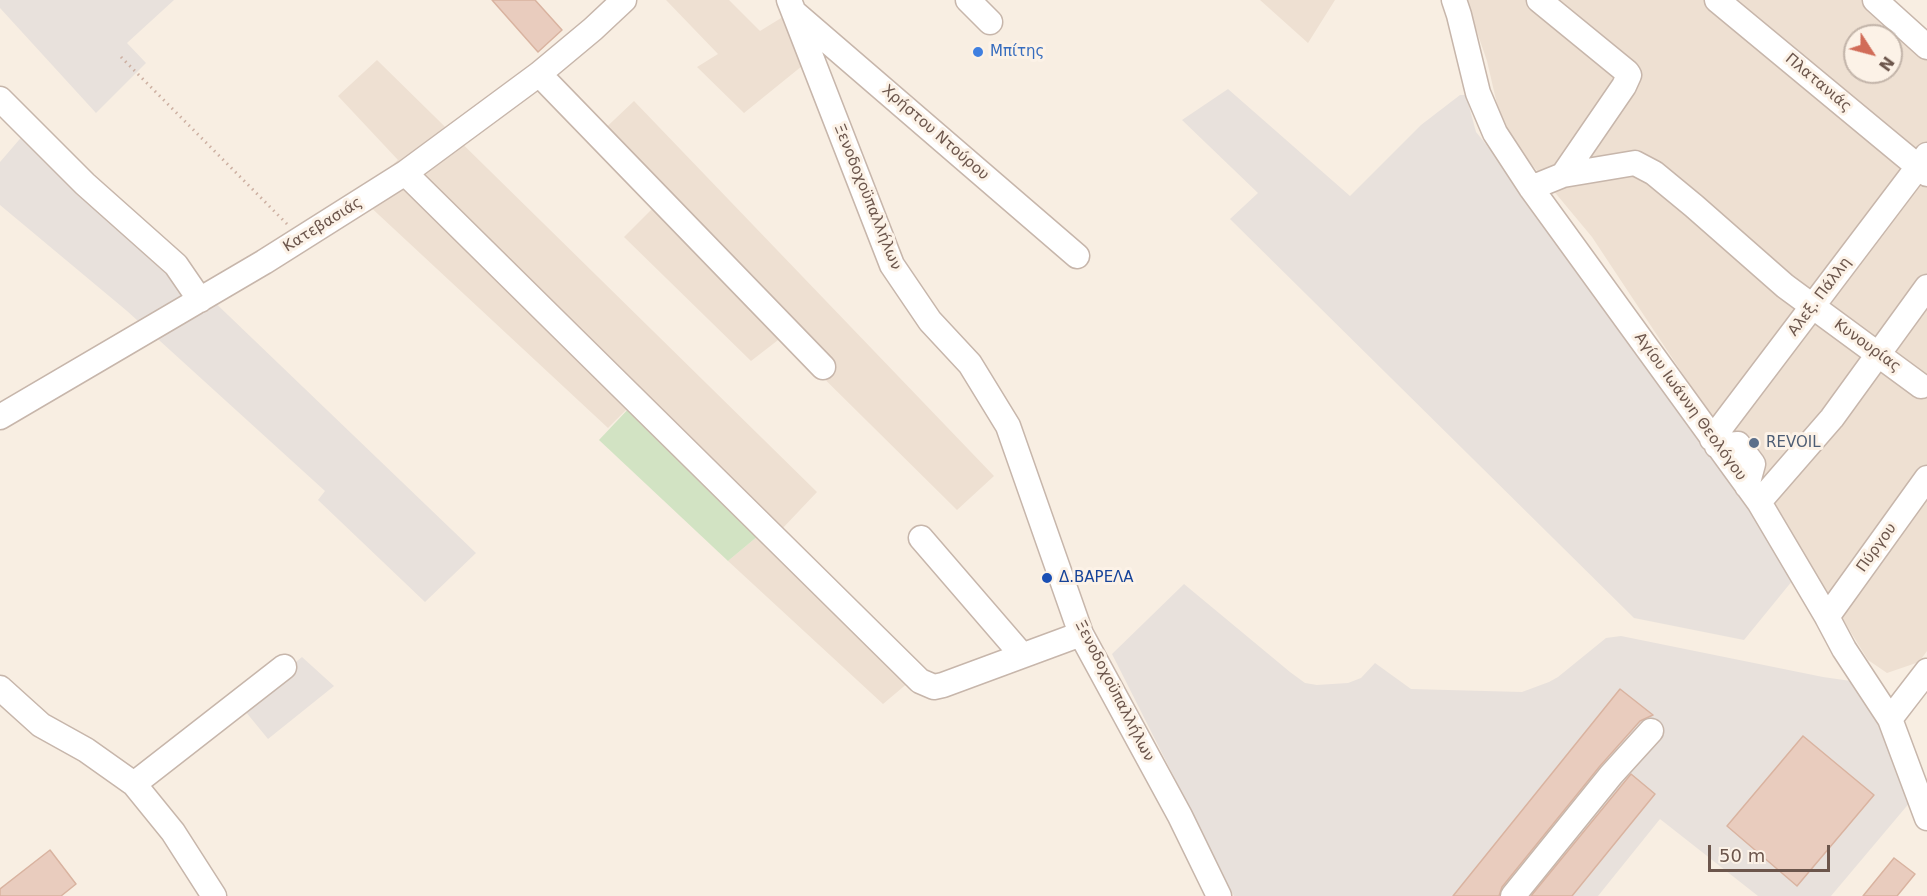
<!DOCTYPE html>
<html>
<head>
<meta charset="utf-8">
<style>
	body { margin:0 }
	#map { position:relative; width:1927px; height:896px; overflow:hidden; background:#f8eee2; font-family:"DejaVu Sans",sans-serif }
	canvas { display:block }
	.north { position:absolute; left:1843px; top:24px; width:60px; height:60px; box-sizing:border-box; background:#fcf2e7; border:2px solid #c2b4a9; border-radius:50%; rotate:126deg; font-size:16px; font-weight:700; line-height:24px; text-align:center; color:#6c564c }
	.north::after { content:''; display:block; margin:auto; width:21px; height:27px; background:#d16c58; clip-path:polygon(50% 0,100% 100%,50% 72%,0 100%) }
	.scale { position:absolute; left:1708px; top:845px; width:122px; height:27px; box-sizing:border-box; border:3px solid #6c564c; border-top:0; padding-left:8px; font-size:18px; line-height:21px; white-space:nowrap; color:#6c564c; -webkit-text-stroke:4px #fcf2e7; paint-order:stroke }
</style>
</head>
<body>
<div id="map">
<canvas width="1927" height="896"></canvas>
<div class="north">N</div>
<div class="scale">50 m</div>
</div>
<script>
const ctx = document.querySelector('canvas').getContext('2d');
ctx.lineJoin = 'round';
function fillPath(path, color) { ctx.fillStyle = color; ctx.fill(path, 'evenodd'); }
const toPath = rows => new Path2D(rows.map(r => 'M' + r).join(''));
function strokePath(path, color, width, dash) { ctx.strokeStyle = color; ctx.lineWidth = width; ctx.lineCap = dash ? 'butt' : 'round'; ctx.setLineDash(dash || []); ctx.stroke(path); }
function write(font, color, halo, rows, align = 'center') {
  ctx.font = font + ' "DejaVu Sans",sans-serif'; ctx.lineWidth = 6; ctx.setLineDash([]); ctx.textBaseline = 'middle'; ctx.strokeStyle = halo; ctx.fillStyle = color; for (const [text, x, y, turn = 0] of rows) {
    ctx.save(); ctx.translate(x, y); ctx.rotate((+turn || 0) * Math.PI / 180); ctx.textAlign = isNaN(turn) ? turn : align; if (halo) ctx.strokeText(text, 0, 0); ctx.fillText(text, 0, 0); ctx.restore();
  }
}
const residential = toPath([
	[666,0,729,0,760,31,786,15,802,66,744,113,697,67,718,54],
	[1260,0,1335,0,1308,43],
	[1466,0,1877,0,1927,44,1927,651,1919,662,1887,673,1868,660,1808,563,1592,237,1503,130,1487,61],
	[1855,36,1891,36,1891,72,1855,72],
	[377,60,817,492,781,530,922,671,883,704,728,561,764,531,631,405,608,428,365,202,359,194,398,160,338,96],
	[634,101,994,476,957,510,782,337,751,361,624,237,658,203,596,137]
]);
const industrial = toPath([
	[0,0,174,0,127,43,146,63,96,113,0,8],
	[1228,89,1350,196,1421,125,1460,95,1466,95,1476,132,1554,228,1797,575,1744,640,1634,618,1230,219,1258,193,1182,120],
	[31,126,476,553,425,602,318,500,325,491,127,311,0,205,0,162],
	[1184,584,1290,672,1305,683,1317,685,1348,683,1361,678,1375,663,1411,689,1522,692,1549,682,1558,677,1606,638,1621,636,1823,677,1858,682,1865,692,1911,801,1831,896,1758,896,1660,819,1598,896,1234,896,1112,654],
	[302,657,334,686,268,739,241,706]
]);
const green = toPath([
	[632,405,764,531,728,561,599,440]
]);
const building = toPath([
	[492,0,535,0,562,30,538,52,492,0],
	[1620,689,1653,715,1640,721,1600,766,1502,887,1499,896,1453,896,1620,689],
	[1803,736,1874,795,1797,886,1727,826,1803,736],
	[1631,774,1655,794,1572,896,1531,896,1631,774],
	[50,850,76,884,61,896,0,896,0,889,50,850],
	[1894,858,1915,874,1897,896,1863,896,1894,858]
]);
const path = toPath([
	[121,57,287,224]
]);
const minor = toPath([
	[789,0,892,265,930,321,970,364,1008,426,1081,634,1180,816,1219,896],
	[968,0,990,22],
	[1454,0,1459,15,1478,93,1495,133,1531,188,1759,502,1827,617,1844,649,1890,719,1927,818],
	[1539,0,1627,72,1629,75,1624,86,1563,175],
	[1717,0,1927,174],
	[1875,0,1927,47],
	[795,13,1077,256],
	[539,74,823,367],
	[0,99,85,184,176,265,200,300],
	[405,173,920,681,934,687,943,685,1081,634],
	[1531,188,1563,175,1635,163,1654,173,1694,206,1785,286,1921,386],
	[0,417,264,262,405,173,539,74,593,29,624,0],
	[1712,439,1927,155],
	[1717,446,1738,444,1753,464,1747,486],
	[1759,502,1832,418,1927,287],
	[921,538,1022,655],
	[1827,617,1927,478],
	[0,688,41,725,86,750,134,784,173,832,214,896],
	[1890,719,1927,671],
	[134,784,284,667],
	[1513,896,1611,775,1651,731]
]);
const markers = [
	[978,52,6,"#3f7fe0"],
	[1754,443,6,"#5c6f8a"],
	[1047,578,6,"#1a4fb4"]
];
const shopNames = [
	["Μπίτης",990,52]
];
const streetNames = [
	["Πλατανιάς",1818,83,40],
	["Χρήστου Ντούρου",935,133,41],
	["Ξενοδοχοϋπαλλήλων",867,197,68],
	["Κατεβασιάς",323,225,-32],
	["Αλεξ. Πάλλη",1820,297,-53],
	["Κυνουρίας",1867,346,36],
	["Αγίου Ιωάννη Θεολόγου",1690,407,54],
	["Πύργου",1877,548,-54],
	["Ξενοδοχοϋπαλλήλων",1114,691,63]
];
const serviceNames = [
	["REVOIL",1766,443]
];
const transitNames = [
	["Δ.ΒΑΡΕΛΑ",1059,578]
];
fillPath(residential, '#eee0d2');
fillPath(industrial, '#e8e1dc');
fillPath(green, '#d2e3c3');
fillPath(building, '#e9ccbe');
strokePath(building, '#d9b3a0', 1.5);
strokePath(minor, '#c7b6ab', 27);
strokePath(path, '#cdb0a2', 3, [1.5, 4.5]);
strokePath(minor, '#fff', 24);
for (const [x, y, r, color] of markers) { const dot = new Path2D(); dot.arc(x, y, r, 0, 2 * Math.PI); ctx.fillStyle = color; ctx.fill(dot); strokePath(dot, '#fcf2e7', 2); }
write('15px', '#366cbe', '#fcf2e7', shopNames, 'left');
write('15px', '#6c564c', '#fcf2e7', streetNames);
write('15px', '#4e5e75', '#fcf2e7', serviceNames, 'left');
write('15px', '#164399', '#fcf2e7', transitNames, 'left');
</script>
</body>
</html>
